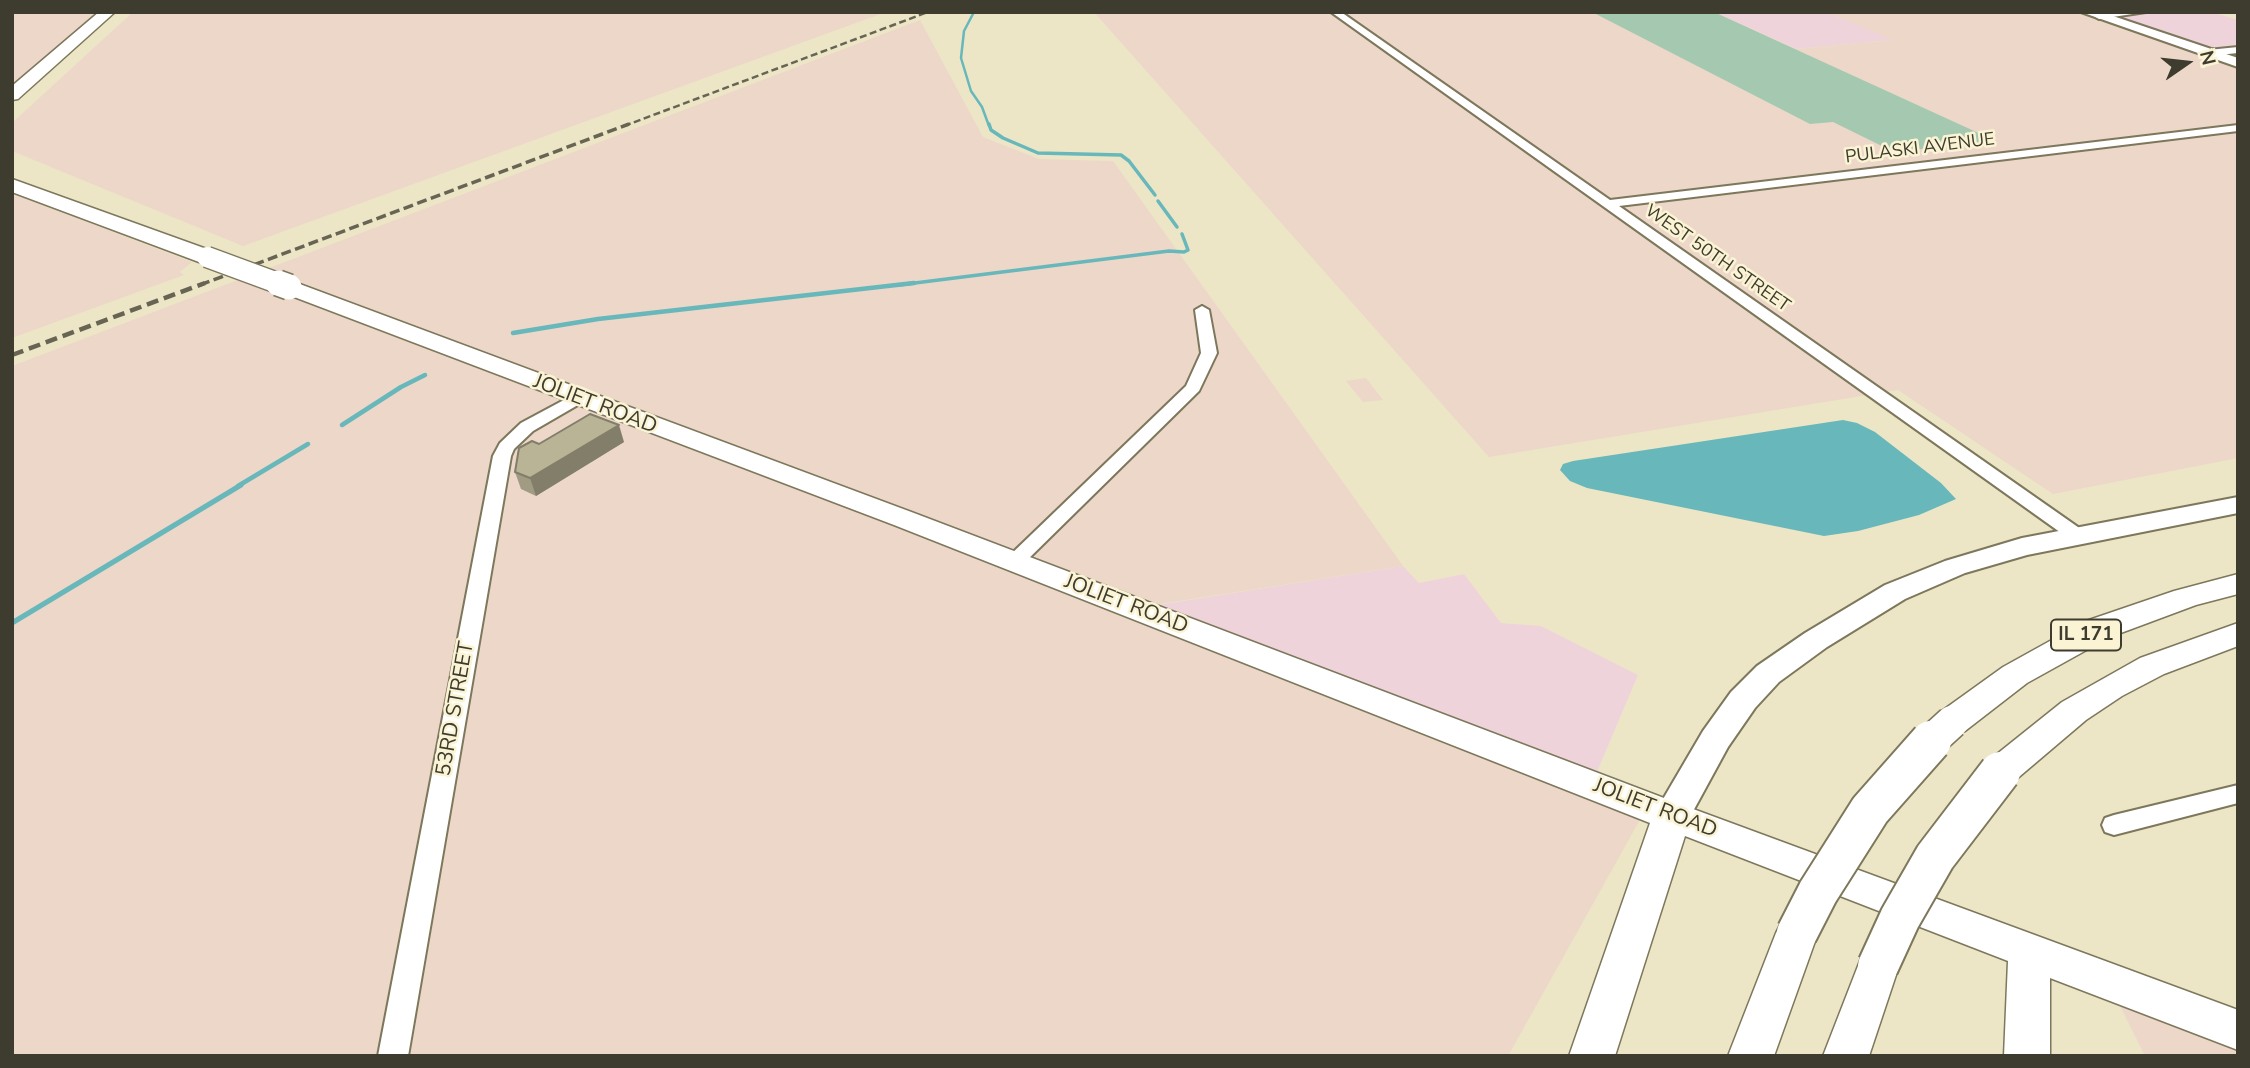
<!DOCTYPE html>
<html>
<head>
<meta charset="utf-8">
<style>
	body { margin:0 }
	#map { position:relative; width:2250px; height:1068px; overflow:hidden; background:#ece6c7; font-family:"Nunito Sans",sans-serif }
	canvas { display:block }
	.frame { position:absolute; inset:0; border:14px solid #3e3b2f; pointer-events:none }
	.north { position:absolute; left:2152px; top:28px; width:70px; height:70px; -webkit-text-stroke:5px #faf4d4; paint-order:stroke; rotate:76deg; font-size:19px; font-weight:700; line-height:28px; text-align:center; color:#3e3b2f }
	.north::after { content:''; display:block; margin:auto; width:24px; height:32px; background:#3e3b2f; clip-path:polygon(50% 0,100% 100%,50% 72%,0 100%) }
</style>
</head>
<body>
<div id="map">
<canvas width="2250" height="1068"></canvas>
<div class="frame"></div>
<div class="north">N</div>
</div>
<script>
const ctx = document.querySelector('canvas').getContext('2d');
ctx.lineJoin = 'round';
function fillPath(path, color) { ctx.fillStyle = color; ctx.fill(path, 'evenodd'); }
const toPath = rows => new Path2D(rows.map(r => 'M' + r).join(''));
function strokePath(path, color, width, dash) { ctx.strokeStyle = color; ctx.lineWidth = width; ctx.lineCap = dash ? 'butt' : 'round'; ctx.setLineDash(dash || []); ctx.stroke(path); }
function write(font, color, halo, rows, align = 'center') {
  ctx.font = font + ' "Nunito Sans",sans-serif'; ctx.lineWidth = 5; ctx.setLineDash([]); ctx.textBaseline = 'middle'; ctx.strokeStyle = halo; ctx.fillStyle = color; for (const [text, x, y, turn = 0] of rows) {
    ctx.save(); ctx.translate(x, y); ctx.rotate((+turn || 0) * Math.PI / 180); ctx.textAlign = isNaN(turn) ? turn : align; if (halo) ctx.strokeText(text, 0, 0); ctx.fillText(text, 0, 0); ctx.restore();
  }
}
const commercial = toPath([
	[1714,12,1827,12,1894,40,1796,49],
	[2090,12,2211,12,2238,20,2238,62],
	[1403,566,1419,583,1464,574,1501,623,1541,626,1638,675,1591,786,1126,610]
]);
const industrial = toPath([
	[12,12,98,12,12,86],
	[133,12,886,12,243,246,12,151,12,123],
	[1094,12,1714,12,1796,49,1893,40,1827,12,2079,12,2238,66,2238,458,2053,494,1898,390,1489,457],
	[920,20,983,137,1039,159,1113,161,1403,566,1128,609,1646,809,1508,1056,12,1056,12,366],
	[12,194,34,202,192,262,180,272,184,275,12,338],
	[1366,378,1383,400,1363,402,1346,381],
	[2111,988,2238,1038,2238,1056,2145,1056]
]);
const green = toPath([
	[1592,12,1714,12,1996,141,1894,152,1833,122,1810,124]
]);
const water = toPath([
	[1843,420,1857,423,1875,432,1941,483,1956,499,1919,515,1858,531,1824,536,1587,488,1570,481,1560,470,1563,464,1573,461]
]);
const streamFar3 = toPath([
	[974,12,964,31,961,58,971,91,982,107,989,126]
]);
const streamFar2 = toPath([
	[989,124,991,130,1003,138,1038,153,1121,155,1129,161,1155,195],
	[1158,201,1177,227],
	[899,285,1169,251,1184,252,1188,250,1182,234]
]);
const streamFar1 = toPath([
	[513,333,598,319,914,283],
	[342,425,401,387,425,375],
	[238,486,308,444]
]);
const stream = toPath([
	[12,623,241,485]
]);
const street = toPath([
	[1331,12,1341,12,1610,200,2238,125,2238,131,1619,206,2085,532,2088,536,2085,540,2071,540,1331,12],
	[2110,12,2146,12,2099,19,2094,16,2110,12],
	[2238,47,2238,53,2208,56,2203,53,2208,50,2238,47],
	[1202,306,1209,310,1217,353,1199,391,1021,566,1007,566,1004,562,1007,558,1186,386,1201,353,1195,310,1202,306],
	[577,393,585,398,583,402,533,431,514,449,511,456,408,1056,378,1056,493,456,500,443,521,423,577,393],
	[2238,785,2238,803,2114,835,2105,832,2102,825,2105,818,2114,815,2238,785]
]);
const secondary = toPath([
	[2081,12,2101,12,2238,58,2238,67,2081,12],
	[2238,497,2238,513,2027,555,1965,573,1905,599,1827,647,1779,682,1755,708,1728,747,1685,826,1672,830,1659,826,1654,816,1659,806,1703,731,1731,692,1757,666,1805,633,1885,585,1945,561,2022,538,2238,497]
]);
const primary = toPath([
	[99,12,115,12,18,99,12,100,12,86,99,12],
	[12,179,215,252,218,257,215,262,207,263,199,262,12,192,12,179],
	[289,280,914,513,1685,806,2238,1010,2238,1050,2050,978,2050,1056,2004,1056,2008,961,1685,836,1615,1056,1569,1056,1650,823,894,525,281,292,278,287,281,282,289,280],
	[2238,574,2238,594,2196,605,2110,637,2027,683,1965,731,1952,735,1939,731,1934,722,1939,713,2003,667,2086,621,2174,591,2238,574],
	[2238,623,2238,646,2164,674,2122,696,2086,720,2013,782,2000,786,1987,782,1982,772,1987,762,2062,702,2140,658,2238,623],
	[1797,915,1812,921,1818,933,1774,1056,1728,1056,1776,933,1782,921,1797,915],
	[1878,948,1893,953,1899,966,1869,1056,1823,1056,1863,953,1878,948]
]);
const railFar2 = toPath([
	[624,126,928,12]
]);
const railFar1 = toPath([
	[200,285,629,124]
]);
const rail = toPath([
	[12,355,205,283]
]);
const primaryBridgeFar3 = toPath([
	[207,257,283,285]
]);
const primaryBridgeFar2 = toPath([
	[278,283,289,287]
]);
const primaryBridgeFar1 = toPath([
	[1929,743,1952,722]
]);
const primaryBridge = toPath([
	[1797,933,1818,892,1870,810,1931,741],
	[1878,966,1900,918,1935,857,2000,772]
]);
const wall = toPath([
	[624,442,536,496,521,489,515,472,539,444]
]);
const shadedWall = toPath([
	[619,425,624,442,536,496,530,478]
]);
const building = toPath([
	[590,414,619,425,530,478,515,472,519,448,532,441,539,444,590,414]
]);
const farStreetnames = [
	["PULASKI AVENUE",1920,149,-7],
	["WEST 50TH STREET",1717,259,35]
];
const shields = [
	[2086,635,70]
];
const shieldNames = [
	["IL 171",2086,635]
];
const streetNames = [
	["JOLIET ROAD",595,405,21],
	["JOLIET ROAD",1126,605,21],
	["53RD STREET",456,709,-80],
	["JOLIET ROAD",1655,809,21]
];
fillPath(commercial, '#eed4da');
fillPath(industrial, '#ecd7c9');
fillPath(green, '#a5c9b0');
fillPath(water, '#68b7ba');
strokePath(streamFar3, '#68b7ba', 2.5);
strokePath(streamFar2, '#68b7ba', 3.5);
strokePath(streamFar1, '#68b7ba', 4.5);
strokePath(stream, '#68b7ba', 5);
strokePath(street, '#7d775b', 4);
strokePath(secondary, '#7d775b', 4);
strokePath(primary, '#7d775b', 3);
fillPath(street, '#fff');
fillPath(secondary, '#fff');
fillPath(primary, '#fff');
strokePath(railFar2, '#686454', 2.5, [7, 3.5]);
strokePath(railFar1, '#686454', 3.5, [10, 4.5]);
strokePath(rail, '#686454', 4.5, [12, 6]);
strokePath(primaryBridgeFar3, '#7d775b', 23, []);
strokePath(primaryBridgeFar2, '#7d775b', 28, []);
strokePath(primaryBridgeFar1, '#7d775b', 35, []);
strokePath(primaryBridge, '#7d775b', 44, []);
strokePath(primaryBridgeFar3, '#fff', 20);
strokePath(primaryBridgeFar2, '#fff', 25);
strokePath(primaryBridgeFar1, '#fff', 32);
strokePath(primaryBridge, '#fff', 40);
fillPath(wall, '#a09b82');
fillPath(shadedWall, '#827e6a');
fillPath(building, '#bab497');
strokePath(building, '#827e6a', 2);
write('18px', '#3e3b2f', '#faf4d4', farStreetnames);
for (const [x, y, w] of shields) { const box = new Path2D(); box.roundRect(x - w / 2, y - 15.5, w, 31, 5); ctx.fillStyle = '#faf4d4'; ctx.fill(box); strokePath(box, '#3e3b2f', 2); }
write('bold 19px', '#3e3b2f', null, shieldNames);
write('21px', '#3e3b2f', '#faf4d4', streetNames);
</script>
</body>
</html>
